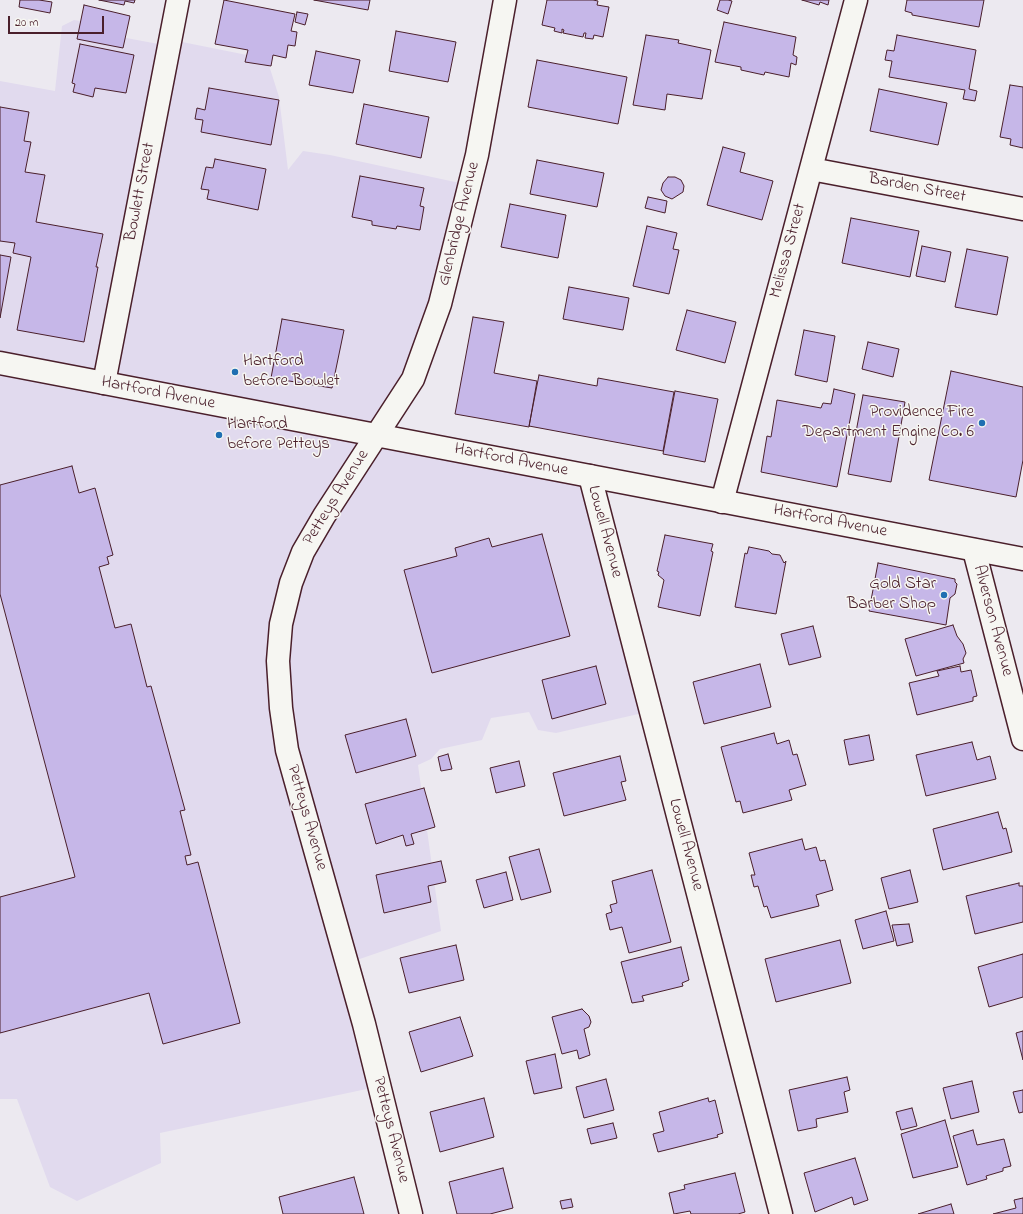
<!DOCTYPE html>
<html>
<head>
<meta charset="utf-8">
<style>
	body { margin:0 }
	#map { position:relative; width:1023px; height:1214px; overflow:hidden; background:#ece9f0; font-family:"Indie Flower",sans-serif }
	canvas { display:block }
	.scale { position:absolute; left:8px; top:16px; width:96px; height:18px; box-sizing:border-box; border:2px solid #4a1f2b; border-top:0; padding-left:5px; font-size:12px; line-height:14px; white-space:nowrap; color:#4a1f2b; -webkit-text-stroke:3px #f6f6f2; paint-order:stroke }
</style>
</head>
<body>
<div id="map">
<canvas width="1023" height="1214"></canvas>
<div class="scale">20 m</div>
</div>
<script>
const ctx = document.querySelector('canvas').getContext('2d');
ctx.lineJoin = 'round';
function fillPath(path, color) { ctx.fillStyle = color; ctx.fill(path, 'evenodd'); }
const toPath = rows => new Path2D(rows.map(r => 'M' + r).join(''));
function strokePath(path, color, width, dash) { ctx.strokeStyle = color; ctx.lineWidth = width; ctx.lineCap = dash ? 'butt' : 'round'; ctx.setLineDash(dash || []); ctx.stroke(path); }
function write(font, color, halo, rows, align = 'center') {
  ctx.font = font + ' "Indie Flower",sans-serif'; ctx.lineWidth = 3; ctx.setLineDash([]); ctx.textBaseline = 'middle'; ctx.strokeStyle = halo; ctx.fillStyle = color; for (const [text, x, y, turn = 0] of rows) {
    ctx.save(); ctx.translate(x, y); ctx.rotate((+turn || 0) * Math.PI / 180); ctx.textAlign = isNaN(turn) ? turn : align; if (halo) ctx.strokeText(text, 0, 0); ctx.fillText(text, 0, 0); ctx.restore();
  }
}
const built = toPath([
	[74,20,105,25,121,37,169,46,177,41,267,59,279,97,288,170,303,151,330,155,469,185,381,445,396,450,589,486,647,712,556,733,538,730,529,712,491,718,482,740,440,749,431,759,418,765,441,931,351,962,376,1087,160,1133,161,1163,77,1201,50,1187,17,1099,0,1099,0,81,55,91,62,26]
]);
const building = toPath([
	[20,0,39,0,52,2,50,13,19,7,20,0],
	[99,0,135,0,134,3,125,1,124,5,99,0],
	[224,0,295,14,291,31,297,32,295,46,288,45,286,58,273,55,271,66,245,62,248,50,215,44,224,0],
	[314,0,370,0,368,10,314,0],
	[547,0,593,0,598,1,597,5,609,7,603,37,594,35,593,39,585,38,586,33,584,33,583,37,563,33,564,30,562,29,562,33,554,31,555,28,542,25,547,0],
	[720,0,728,0,732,1,728,14,717,10,720,0],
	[802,0,829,0,828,5,820,2,819,5,802,0],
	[907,0,984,0,979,27,912,15,912,13,905,11,907,0],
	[84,5,130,16,123,48,77,39,84,5],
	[297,12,308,14,305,25,295,22,297,12],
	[724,22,796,37,793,55,797,57,796,65,791,63,789,77,765,72,764,75,741,70,741,67,715,62,724,22],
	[396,31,456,42,448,82,389,71,396,31],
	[646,35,679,40,678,43,711,50,702,99,667,94,665,110,633,105,646,35],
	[897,35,976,50,969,89,977,91,975,101,963,99,965,90,889,77,892,61,885,60,887,50,894,51,897,35],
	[80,44,134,55,126,93,95,88,93,97,73,92,75,84,72,83,80,44],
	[316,51,360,60,353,93,309,85,316,51],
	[537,60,627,77,618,124,528,107,537,60],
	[1010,85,1023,87,1023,148,1010,145,1011,139,1000,137,1010,85],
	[209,88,279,100,271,145,201,132,203,120,195,119,197,108,205,110,209,88],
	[879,89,947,103,938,145,870,131,879,89],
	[364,104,429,117,421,158,356,144,364,104],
	[0,107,29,112,24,141,31,142,25,172,45,175,36,222,103,234,96,267,98,267,84,342,17,330,31,257,13,253,15,243,0,241,0,107],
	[723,147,745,153,740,172,773,181,762,220,707,205,723,147],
	[215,159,266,169,258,210,207,199,209,190,201,189,206,167,213,168,215,159],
	[537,160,604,173,597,207,530,194,537,160],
	[360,176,424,188,420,206,424,207,420,230,397,226,396,229,372,225,372,221,352,217,360,176],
	[668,177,675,177,681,180,684,186,683,192,672,199,665,196,661,190,663,183,668,177],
	[648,197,667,201,665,213,645,208,648,197],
	[510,204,566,215,558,258,501,247,510,204],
	[851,218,919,231,910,277,842,263,851,218],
	[647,226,677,233,673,249,679,250,669,294,633,286,647,226],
	[922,246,951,252,945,282,916,276,922,246],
	[967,249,1008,257,997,315,955,307,967,249],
	[0,255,11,257,0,318,0,255],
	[569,287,629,298,623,330,563,319,569,287],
	[687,310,736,322,725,363,676,350,687,310],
	[473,317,504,322,494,373,537,381,529,427,455,414,473,317],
	[282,319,344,330,332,388,271,378,282,319],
	[804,330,835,336,827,382,795,375,804,330],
	[868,342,899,349,893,377,862,369,868,342],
	[951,371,1023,387,1023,460,1016,497,929,480,951,371],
	[539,375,597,386,598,378,674,392,663,451,529,426,539,375],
	[834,389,855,394,837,487,761,472,767,436,771,437,777,400,821,408,823,403,831,404,834,389],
	[675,391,718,399,705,462,663,454,675,391],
	[863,395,905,402,891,482,848,474,863,395],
	[72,466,79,493,95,488,113,555,107,557,109,564,99,567,115,628,131,624,147,687,151,686,185,810,180,811,191,855,185,856,187,865,198,862,240,1023,163,1044,149,993,0,1033,0,897,75,877,0,594,0,485,72,466],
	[542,534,570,636,432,673,404,570,457,556,455,548,489,538,492,547,542,534],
	[665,535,713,544,711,551,713,552,700,616,658,607,664,580,658,575,659,572,657,571,665,535],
	[749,547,769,551,772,554,780,555,784,563,786,561,776,614,735,607,745,553,747,554,749,547],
	[878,563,955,579,955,582,957,584,955,594,950,598,946,625,869,611,878,563],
	[953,625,957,636,963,644,966,653,963,659,964,663,916,676,905,639,953,625],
	[813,626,821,657,789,665,781,634,813,626],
	[760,664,771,707,704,724,693,682,760,664],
	[596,666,606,704,552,719,542,680,596,666],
	[960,666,961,672,971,670,977,696,973,697,973,701,917,715,909,683,939,676,937,671,960,666],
	[406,719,416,756,356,773,345,735,406,719],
	[774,733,777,744,789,740,793,755,797,754,806,785,789,790,792,800,743,813,740,801,736,802,721,747,774,733],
	[869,735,874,760,849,765,844,740,869,735],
	[972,742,977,760,990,756,996,779,926,796,916,755,972,742],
	[448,754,452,769,441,771,438,757,448,754],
	[620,756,626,781,621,782,626,800,564,816,553,773,620,756],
	[519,761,525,786,496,793,490,768,519,761],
	[424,788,435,827,411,834,414,844,406,846,403,835,376,844,365,804,424,788],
	[998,812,1003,829,1006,828,1012,852,943,870,933,829,998,812],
	[802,839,805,850,816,847,820,861,825,860,833,890,816,895,819,906,771,918,767,906,764,907,758,886,754,887,751,875,755,875,749,853,802,839],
	[539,849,551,892,521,900,509,857,539,849],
	[441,861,446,882,428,886,431,902,384,913,376,875,441,861],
	[652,870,671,942,629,953,622,927,610,930,606,914,612,912,610,905,617,903,612,881,652,870],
	[910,870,918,902,889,909,881,878,910,870],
	[506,872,513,900,484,908,476,880,506,872],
	[1019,883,1019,886,1023,886,1023,922,975,934,966,896,1019,883],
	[886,911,894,941,863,949,855,920,886,911],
	[909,924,913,942,897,946,892,925,909,924],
	[840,940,851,983,776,1002,765,959,840,940],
	[456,945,464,980,409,993,400,958,456,945],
	[681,947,689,980,682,983,683,986,642,996,644,1001,632,1003,621,962,681,947],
	[1023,954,1023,997,989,1007,978,967,1023,954],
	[582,1009,589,1016,591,1022,589,1027,584,1029,590,1055,579,1059,577,1050,562,1054,552,1017,582,1009],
	[460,1017,473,1056,421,1072,409,1032,460,1017],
	[1023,1031,1023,1060,1016,1033,1023,1031],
	[555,1054,562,1088,534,1094,526,1061,555,1054],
	[847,1077,850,1090,844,1092,848,1112,816,1119,817,1127,798,1131,789,1090,847,1077],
	[606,1079,614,1110,584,1118,576,1087,606,1079],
	[972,1081,979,1112,951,1119,943,1088,972,1081],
	[1023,1090,1023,1112,1019,1113,1013,1092,1023,1090],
	[484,1098,494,1137,440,1152,430,1112,484,1098],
	[708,1098,709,1102,715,1100,723,1133,717,1135,718,1137,658,1152,653,1134,664,1131,659,1112,708,1098],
	[912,1108,917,1126,901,1130,896,1112,912,1108],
	[945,1120,958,1167,913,1178,901,1134,945,1120],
	[613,1123,617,1138,591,1144,587,1129,613,1123],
	[973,1130,977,1145,1004,1139,1011,1166,1003,1168,1003,1171,986,1176,987,1179,967,1185,953,1136,973,1130],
	[855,1158,868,1200,854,1205,852,1197,815,1212,804,1173,855,1158],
	[503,1168,513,1208,490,1214,457,1214,449,1182,503,1168],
	[735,1173,745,1212,738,1214,691,1214,690,1211,674,1214,669,1193,685,1189,684,1185,735,1173],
	[354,1177,364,1214,283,1214,279,1197,354,1177],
	[1023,1198,1023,1214,993,1214,1016,1208,1014,1200,1023,1198],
	[571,1199,573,1207,562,1209,560,1201,571,1199],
	[951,1204,954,1214,918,1214,951,1204]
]);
const street = toPath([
	[811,169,1023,209],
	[104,383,178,0],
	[590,476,781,1214],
	[722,502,856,0],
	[974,550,1023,739]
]);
const secondary = toPath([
	[0,363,1023,559],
	[411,1214,364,1024,287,750,281,708,278,661,281,624,291,583,303,552,324,516,413,379,440,304,477,155,505,0]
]);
const markers = [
	[235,372,4,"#1f6fb2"],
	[982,423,4,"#1f6fb2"],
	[219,435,4,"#1f6fb2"],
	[944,595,4,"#1f6fb2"]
];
const streetNames = [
	["Barden Street",917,189,11],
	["Bowlett Street",141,192,-79],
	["Glenbridge Avenue",460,224,-76],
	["Melissa Street",789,251,-75],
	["Hartford Avenue",158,394,11],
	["Hartford Avenue",511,461,11],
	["Petteys Avenue",337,498,-58],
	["Hartford Avenue",830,522,11],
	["Lowell Avenue",604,532,75],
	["Alverson Avenue",992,621,75],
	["Petteys Avenue",306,818,74],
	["Lowell Avenue",685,845,75],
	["Petteys Avenue",390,1130,76]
];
const poiNames = [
	["Hartford",243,362],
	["before Bowlet",243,382],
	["Providence Fire",974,413,"right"],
	["Department Engine Co. 6",974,433,"right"],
	["Hartford",227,425],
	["before Petteys",227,445],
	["Gold Star",936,585,"right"],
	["Barber Shop",936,605,"right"]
];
fillPath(built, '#e1daee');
fillPath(building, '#c6b7e8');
strokePath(building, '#4a1f2b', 1);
strokePath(street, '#4a1f2b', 25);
strokePath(secondary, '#4a1f2b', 25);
strokePath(street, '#f6f6f2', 22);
strokePath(secondary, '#f6f6f2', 22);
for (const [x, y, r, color] of markers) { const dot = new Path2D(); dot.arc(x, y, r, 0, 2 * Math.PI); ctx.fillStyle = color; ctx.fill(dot); strokePath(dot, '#f6f6f2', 1.5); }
write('17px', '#4a1f2b', '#f6f6f2', streetNames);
write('17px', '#4a1f2b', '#f6f6f2', poiNames, 'left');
</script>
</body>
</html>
